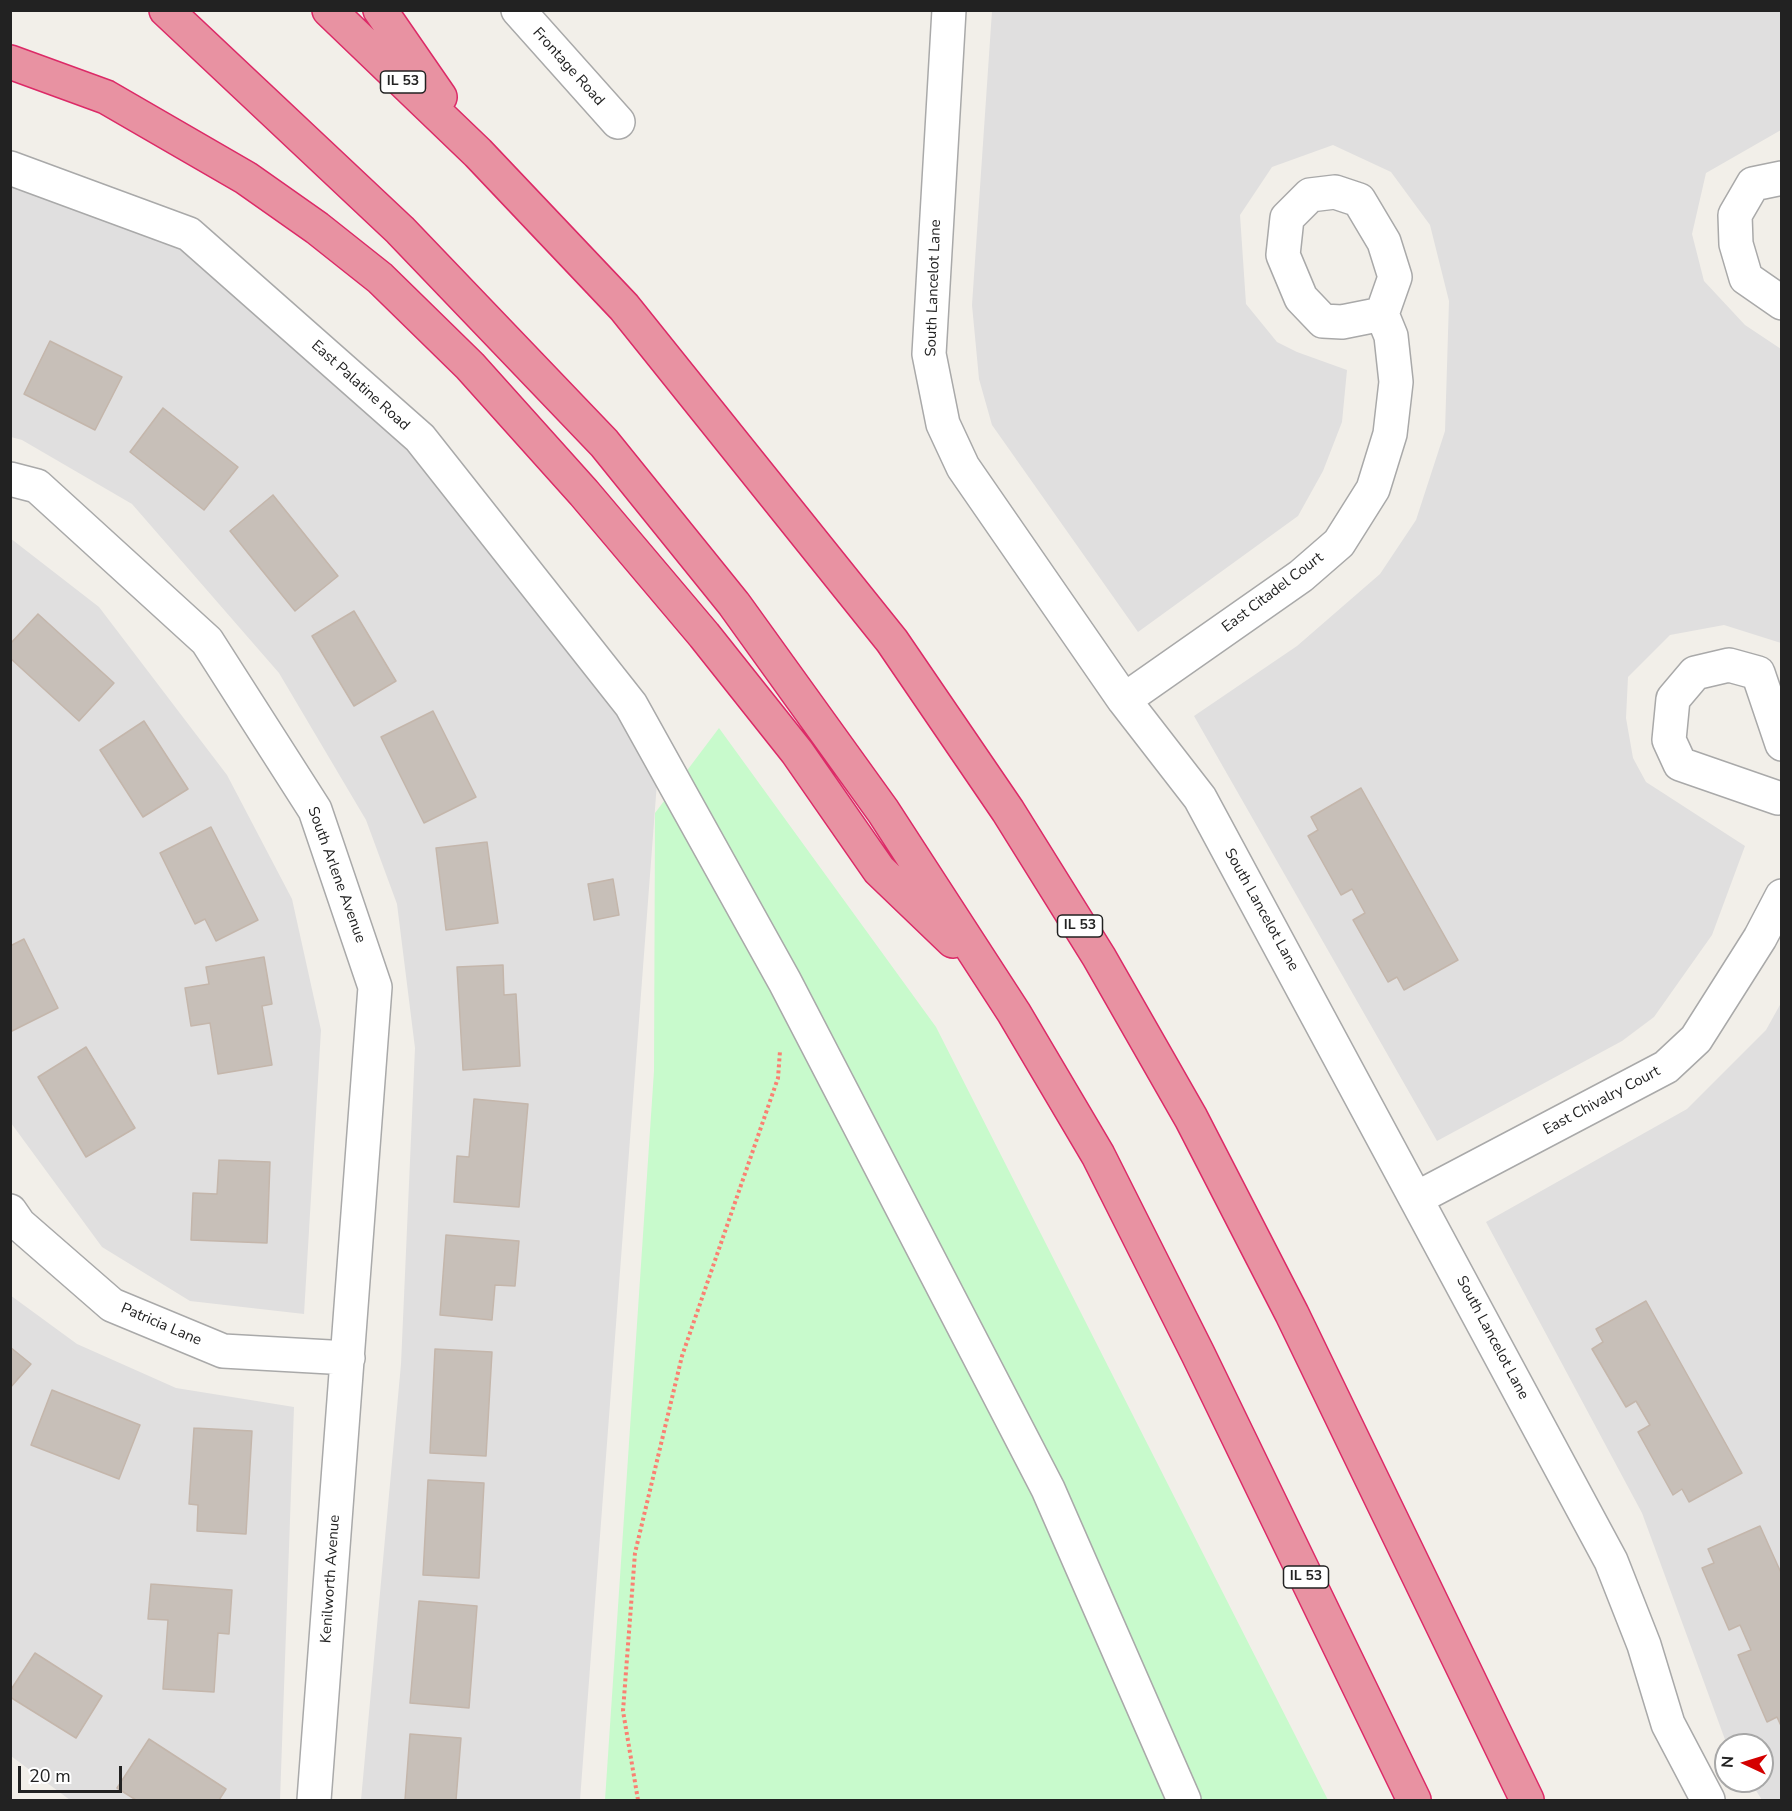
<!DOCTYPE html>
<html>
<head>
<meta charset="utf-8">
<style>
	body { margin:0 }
	#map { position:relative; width:1792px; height:1811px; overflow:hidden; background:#f2efe9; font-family:"Nunito Sans",sans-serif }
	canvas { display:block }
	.frame { position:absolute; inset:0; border:12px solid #222; pointer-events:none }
	.north { position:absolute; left:1714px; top:1733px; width:60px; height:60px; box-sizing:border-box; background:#fff; border:2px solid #a7a7a7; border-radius:50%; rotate:274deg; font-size:16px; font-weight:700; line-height:24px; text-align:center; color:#222 }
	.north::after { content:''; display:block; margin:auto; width:21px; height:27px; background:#d40000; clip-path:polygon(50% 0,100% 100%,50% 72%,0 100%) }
	.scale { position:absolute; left:18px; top:1766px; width:104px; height:27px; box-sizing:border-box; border:3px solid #222; border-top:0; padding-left:8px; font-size:18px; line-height:21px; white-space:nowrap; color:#222; -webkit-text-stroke:4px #fff; paint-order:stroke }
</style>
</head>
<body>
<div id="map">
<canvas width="1792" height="1811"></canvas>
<div class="frame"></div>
<div class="north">N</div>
<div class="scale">20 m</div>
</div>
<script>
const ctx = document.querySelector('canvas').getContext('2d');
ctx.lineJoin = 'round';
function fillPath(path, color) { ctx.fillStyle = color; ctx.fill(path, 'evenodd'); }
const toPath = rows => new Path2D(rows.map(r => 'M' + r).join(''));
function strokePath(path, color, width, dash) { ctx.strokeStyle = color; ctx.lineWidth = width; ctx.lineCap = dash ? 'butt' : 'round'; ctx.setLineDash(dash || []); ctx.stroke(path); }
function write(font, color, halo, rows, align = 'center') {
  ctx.font = font + ' "Nunito Sans",sans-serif'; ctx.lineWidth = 5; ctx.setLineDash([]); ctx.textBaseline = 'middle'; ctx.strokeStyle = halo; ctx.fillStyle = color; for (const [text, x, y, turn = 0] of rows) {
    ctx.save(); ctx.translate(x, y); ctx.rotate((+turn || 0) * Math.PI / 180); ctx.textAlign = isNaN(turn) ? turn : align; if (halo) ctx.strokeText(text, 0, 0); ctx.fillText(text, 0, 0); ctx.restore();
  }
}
const residential = toPath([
	[992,11,1781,11,1781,130,1706,173,1692,234,1704,281,1745,325,1781,349,1781,643,1724,625,1670,635,1628,677,1626,718,1633,758,1646,782,1745,846,1712,935,1654,1017,1622,1041,1437,1141,1194,716,1297,646,1380,574,1416,520,1445,431,1449,301,1430,225,1391,172,1333,145,1272,167,1240,215,1246,304,1277,342,1297,352,1347,370,1342,422,1323,471,1298,516,1138,632,992,425,979,379,972,305],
	[10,168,189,234,420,438,659,756,580,1800,361,1800,401,1364,415,1048,397,904,366,820,279,673,132,504,22,440,11,437],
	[10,538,99,607,227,775,292,899,321,1030,304,1314,190,1301,102,1247,11,1123],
	[1781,1003,1781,1800,1762,1800,1750,1781,1762,1781,1762,1745,1727,1745,1642,1513,1486,1222,1687,1109,1766,1030],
	[10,1295,77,1344,176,1388,294,1407,280,1800,70,1800,11,1756]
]);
const park = toPath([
	[719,728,936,1027,1328,1800,605,1800,654,1071,655,813]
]);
const building = toPath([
	[50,341,122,377,95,430,24,394,50,341],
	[163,408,238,467,204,510,130,452,163,408],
	[273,495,338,576,295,611,230,531,273,495],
	[354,611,396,681,354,706,312,636,354,611],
	[38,614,114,683,79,721,10,658,10,644,38,614],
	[433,711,476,797,424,823,381,737,433,711],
	[144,721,188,789,143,817,100,750,144,721],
	[1361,788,1458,960,1404,990,1397,977,1388,982,1353,920,1365,913,1352,889,1341,895,1308,836,1318,830,1311,817,1361,788],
	[211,827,258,920,216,941,205,919,195,924,160,853,211,827],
	[487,842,498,923,446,930,436,848,487,842],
	[613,879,619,915,594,920,588,884,613,879],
	[24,939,58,1008,10,1032,10,946,24,939],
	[264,957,272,1004,262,1006,272,1065,218,1074,210,1023,191,1026,185,988,209,984,206,967,264,957],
	[503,965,504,995,516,994,520,1066,463,1070,457,967,503,965],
	[86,1047,135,1128,86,1157,38,1077,86,1047],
	[474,1099,528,1104,519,1207,454,1202,457,1156,469,1157,474,1099],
	[219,1160,270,1162,267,1243,191,1240,193,1193,217,1194,219,1160],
	[446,1235,519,1241,515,1286,495,1285,492,1320,440,1315,446,1235],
	[1646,1301,1742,1473,1689,1502,1682,1489,1673,1495,1638,1432,1650,1425,1636,1401,1626,1407,1592,1349,1603,1342,1596,1329,1646,1301],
	[10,1347,31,1364,10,1388,10,1347],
	[435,1349,492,1352,486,1456,430,1453,435,1349],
	[52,1390,140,1425,119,1479,31,1445,52,1390],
	[194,1428,252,1431,246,1534,197,1531,198,1505,189,1504,194,1428],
	[428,1480,484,1483,479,1578,423,1575,428,1480],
	[1760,1526,1782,1575,1782,1728,1777,1717,1767,1722,1738,1655,1751,1650,1740,1625,1729,1630,1702,1568,1714,1563,1708,1549,1760,1526],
	[151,1584,232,1590,229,1634,218,1633,214,1692,163,1689,168,1620,148,1619,151,1584],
	[419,1601,477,1606,469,1708,410,1703,419,1601],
	[35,1653,102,1696,76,1738,10,1697,10,1691,35,1653],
	[410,1734,461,1738,456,1800,405,1800,410,1734],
	[149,1739,226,1789,219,1800,136,1800,117,1788,149,1739]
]);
const path = toPath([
	[638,1800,623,1711,635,1553,682,1356,778,1078,780,1051]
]);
const minor = toPath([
	[518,10,618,122],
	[949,10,929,354,943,424,963,467,1124,700,1200,798,1611,1561,1644,1645,1668,1724,1708,1800],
	[10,168,189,234,420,438,631,705,785,982,1048,1489,1184,1800],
	[1782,178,1753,184,1735,215,1736,244,1746,278,1782,303],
	[10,479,37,486,207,641,315,810,375,987,314,1800],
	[1124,700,1301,576,1339,543,1373,489,1390,434,1396,382,1391,336,1382,314,1395,277,1384,242,1359,200,1335,192,1310,195,1287,218,1283,255,1301,298,1323,321,1342,322,1382,314],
	[1778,798,1680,764,1669,740,1673,699,1695,673,1729,665,1758,673,1782,744],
	[1417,1198,1666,1067,1696,1039,1760,938,1782,896],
	[10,1211,19,1224,112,1305,223,1351,348,1358]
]);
const highway = toPath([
	[166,10,400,230,604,443,734,604,883,811,1014,1013,1098,1155,1198,1354,1414,1800],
	[329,10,478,153,624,307,892,641,1008,811,1099,957,1191,1118,1292,1314,1527,1800],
	[380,10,440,97],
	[10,62,106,97,246,178,317,228,380,278,470,366,584,493,704,635,797,752,879,870,953,941]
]);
const shields = [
	[403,82,45],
	[1080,926,45],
	[1306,1577,45]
];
const shieldNames = [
	["IL 53",403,82],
	["IL 53",1080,926],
	["IL 53",1306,1577]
];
const streetNames = [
	["Frontage Road",568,67,48],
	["South Lancelot Lane",934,288,-88],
	["East Palatine Road",360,386,42],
	["East Citadel Court",1273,593,-37],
	["South Arlene Avenue",336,875,70],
	["South Lancelot Lane",1261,910,61],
	["East Chivalry Court",1602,1101,-28],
	["Patricia Lane",161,1325,23],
	["South Lancelot Lane",1492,1338,62],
	["Kenilworth Avenue",331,1579,-86]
];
fillPath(residential, '#e0dfdf');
fillPath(park, '#c8facc');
fillPath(building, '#c7bfb8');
strokePath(building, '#c4b6ab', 1.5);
strokePath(minor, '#a9a9a9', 36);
strokePath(highway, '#dc2a67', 36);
strokePath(path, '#fa8072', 4, [3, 3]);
strokePath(minor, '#fff', 33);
strokePath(highway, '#e892a2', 33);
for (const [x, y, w] of shields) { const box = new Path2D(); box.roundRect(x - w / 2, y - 11, w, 22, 4.5); ctx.fillStyle = '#fff'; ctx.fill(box); strokePath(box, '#222', 1.5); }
write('bold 14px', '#222', null, shieldNames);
write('15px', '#222', '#fff', streetNames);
</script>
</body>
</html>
